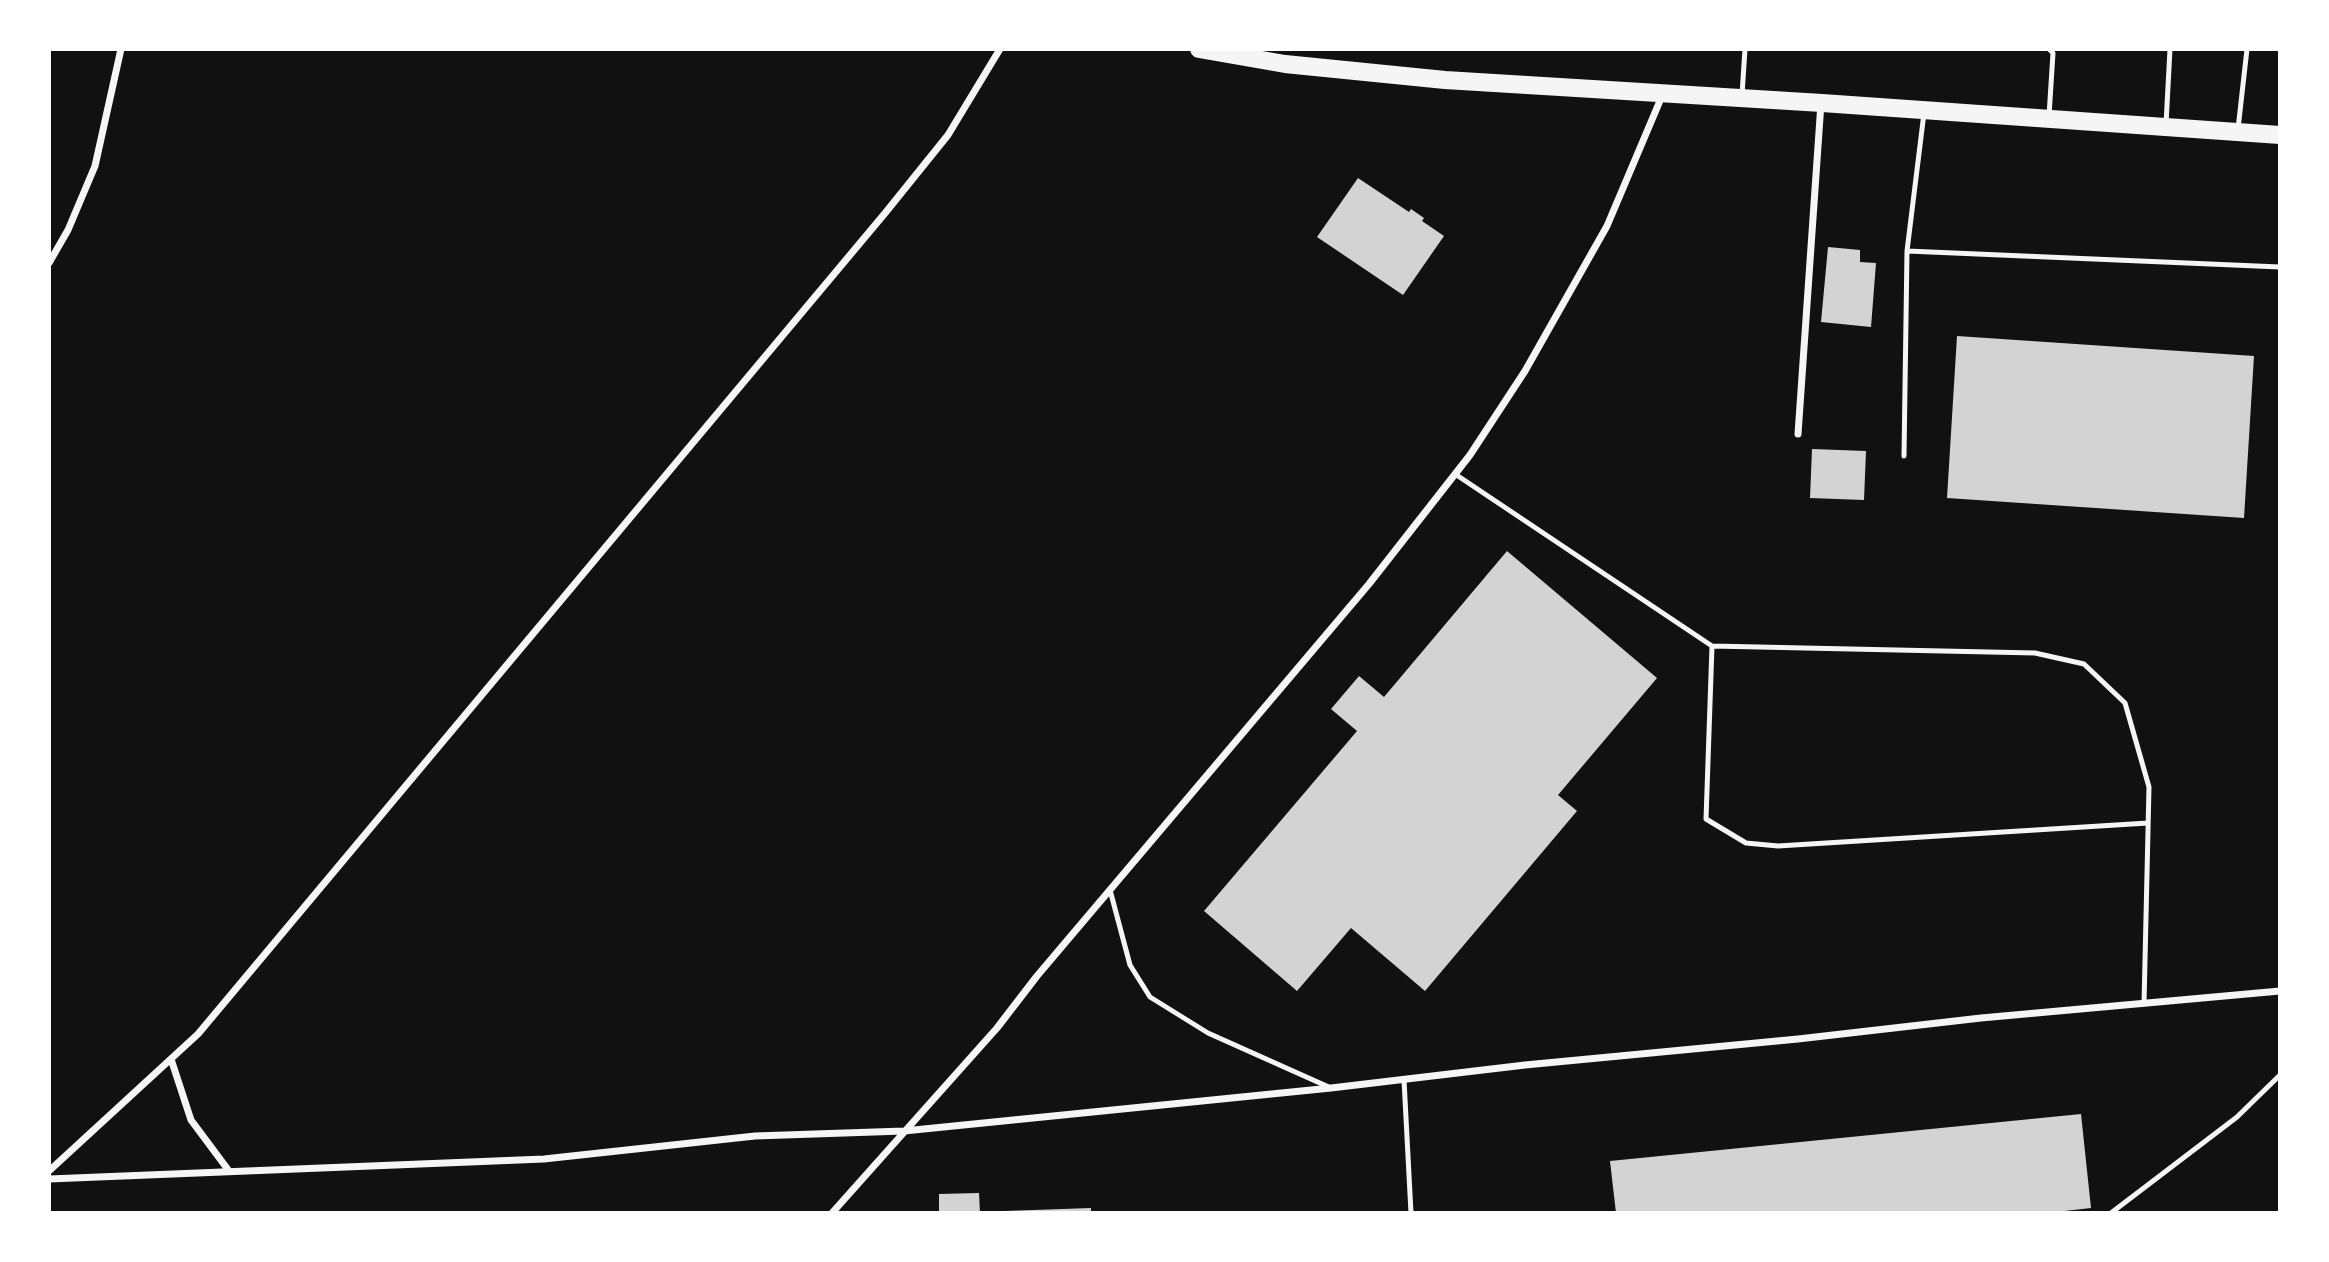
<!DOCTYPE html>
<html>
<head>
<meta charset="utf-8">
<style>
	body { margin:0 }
	#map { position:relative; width:2329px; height:1262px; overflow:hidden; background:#111; font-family:"Playfair Display",serif }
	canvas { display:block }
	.frame { position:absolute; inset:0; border:51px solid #fff; pointer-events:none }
</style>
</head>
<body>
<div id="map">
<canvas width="2329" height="1262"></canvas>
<div class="frame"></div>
</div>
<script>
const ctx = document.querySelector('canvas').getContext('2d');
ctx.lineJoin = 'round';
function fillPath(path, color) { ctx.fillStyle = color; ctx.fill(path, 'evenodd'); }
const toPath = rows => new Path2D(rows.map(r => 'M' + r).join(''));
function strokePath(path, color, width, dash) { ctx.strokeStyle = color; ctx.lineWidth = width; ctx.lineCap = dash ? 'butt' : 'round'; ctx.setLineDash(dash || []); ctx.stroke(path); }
const building = toPath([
	[1358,178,1409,212,1411,209,1424,218,1422,221,1444,236,1403,295,1317,237],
	[1828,247,1860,250,1860,262,1876,263,1871,327,1821,322],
	[1957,336,2254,356,2244,518,1947,498],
	[1812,449,1866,451,1864,500,1810,498],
	[1507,551,1657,678,1558,795,1577,811,1425,991,1351,928,1297,991,1204,911,1357,731,1331,709,1359,676,1384,697],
	[2081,1114,2091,1208,2047,1213,1616,1213,1610,1161],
	[979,1193,980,1213,939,1213,939,1194],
	[1091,1208,1091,1213,1004,1213,1004,1211]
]);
const service = toPath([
	[2049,49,2053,53,2049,116],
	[1742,95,1745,49],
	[1924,113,1907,251,2280,267],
	[2166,124,2170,49],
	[2238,129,2247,49],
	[1904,456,1907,251],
	[1455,474,1712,646,2035,653,2084,664,2125,703,2149,787,2144,1004],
	[1712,646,1706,819,1746,843,1778,846,2148,823],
	[1110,890,1130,965,1150,997,1208,1033,1331,1088],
	[1404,1080,1411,1213],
	[2111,1213,2237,1117,2280,1075]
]);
const minor = toPath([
	[49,263,68,230,95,166,121,49],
	[1798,434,1821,103],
	[171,1059,191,1120,229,1171],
	[49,1171,198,1034,886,212,948,135,1000,49],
	[49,1179,544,1159,755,1136,904,1131,1331,1088,1525,1065,1798,1039,1981,1018,2280,991],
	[832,1213,997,1028,1037,976,1369,584,1470,455,1525,371,1607,226,1662,96]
]);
const primary = toPath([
	[1199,49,1285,64,1445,80,1822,103,2280,135]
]);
fillPath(building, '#d3d3d3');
strokePath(service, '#f5f5f5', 5);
strokePath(minor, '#f5f5f5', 7);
strokePath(primary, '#f5f5f5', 18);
</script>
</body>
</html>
